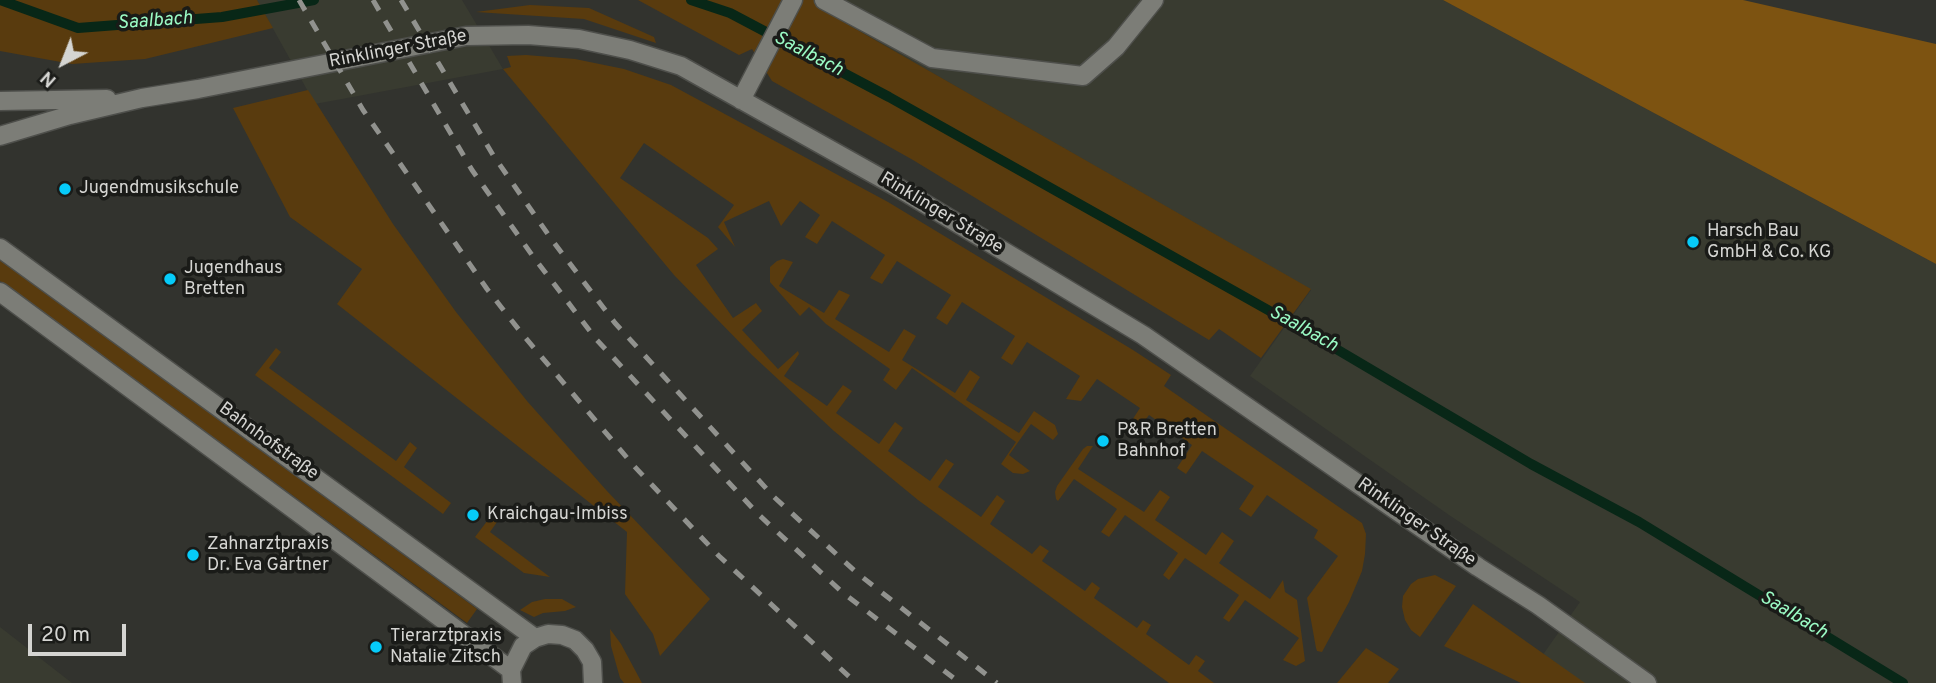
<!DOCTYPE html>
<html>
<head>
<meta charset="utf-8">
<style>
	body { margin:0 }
	#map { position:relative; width:1936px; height:683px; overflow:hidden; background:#32332e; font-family:Overpass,sans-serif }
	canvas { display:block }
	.north { position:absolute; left:28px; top:28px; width:70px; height:70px; -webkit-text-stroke:5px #1a1b18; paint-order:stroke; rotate:222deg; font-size:19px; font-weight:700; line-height:28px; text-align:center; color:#d5d5d2 }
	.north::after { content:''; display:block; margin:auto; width:24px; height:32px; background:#d5d5d2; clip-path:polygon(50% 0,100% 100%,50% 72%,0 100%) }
	.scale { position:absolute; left:28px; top:624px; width:98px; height:32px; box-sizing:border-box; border:4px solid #d5d5d2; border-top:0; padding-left:9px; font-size:21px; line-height:24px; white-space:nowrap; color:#d5d5d2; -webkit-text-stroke:5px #1a1b18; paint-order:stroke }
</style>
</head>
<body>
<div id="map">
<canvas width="1936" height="683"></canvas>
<div class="north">N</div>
<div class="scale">20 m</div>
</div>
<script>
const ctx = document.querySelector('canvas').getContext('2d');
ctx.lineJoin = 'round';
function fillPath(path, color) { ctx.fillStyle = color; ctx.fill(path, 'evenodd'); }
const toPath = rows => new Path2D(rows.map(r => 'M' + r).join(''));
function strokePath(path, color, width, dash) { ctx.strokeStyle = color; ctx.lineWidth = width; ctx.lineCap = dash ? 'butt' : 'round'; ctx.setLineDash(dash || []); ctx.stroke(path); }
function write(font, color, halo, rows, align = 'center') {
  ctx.font = font + ' Overpass,sans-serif'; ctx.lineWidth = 7; ctx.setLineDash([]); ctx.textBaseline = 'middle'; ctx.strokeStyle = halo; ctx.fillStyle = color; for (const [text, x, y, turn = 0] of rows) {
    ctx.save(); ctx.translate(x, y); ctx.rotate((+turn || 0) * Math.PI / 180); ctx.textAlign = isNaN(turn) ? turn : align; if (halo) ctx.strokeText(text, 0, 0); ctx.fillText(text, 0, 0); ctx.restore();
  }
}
const built = toPath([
	[257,0,462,0,503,69,315,104],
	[846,0,1443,0,1936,264,1936,683,1523,683,1580,602,1449,515,1250,376,1311,290,840,20],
	[0,627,72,683,0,683]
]);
const green = toPath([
	[0,0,257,0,273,28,145,59,72,64,0,51],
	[638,0,846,0,840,20,1311,289,1261,358,1219,329,1209,340,913,160,772,81,752,49,739,55],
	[530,5,589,8,654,37,656,43,584,19,476,12],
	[526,55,575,59,624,69,671,85,888,202,1133,350,1171,375,1164,386,1362,523,1366,534,1365,554,1362,571,1349,602,1322,652,1317,651,1316,648,1307,598,1338,556,1314,538,1318,530,1267,495,1251,517,1239,509,1254,486,1202,451,1186,474,1177,468,1192,445,1149,415,1133,437,1125,431,1140,408,1097,379,1081,401,1066,399,1080,376,1027,342,1012,365,1001,358,1015,336,962,302,947,325,936,318,951,295,897,261,882,284,870,278,885,255,832,221,817,244,805,237,820,215,800,201,781,226,769,201,724,222,735,247,718,227,734,205,644,143,620,178,708,238,718,249,696,265,733,318,756,303,762,311,742,330,778,369,798,351,799,354,784,376,827,406,843,385,852,391,836,413,879,444,895,422,903,428,888,451,930,481,946,459,954,464,938,487,981,517,997,495,1005,501,990,524,1032,554,1040,545,1049,551,1042,561,1085,591,1092,582,1100,588,1094,598,1137,628,1143,620,1151,625,1146,634,1189,665,1196,655,1205,661,1198,671,1214,683,1169,683,918,500,834,431,752,355,674,275,503,69,511,67,507,56],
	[308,90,393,224,456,312,527,401,607,491,710,599,660,656,653,634,625,594,627,532,337,304,362,269,290,217,233,108],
	[0,259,477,609,467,623,0,281],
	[783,259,793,262,779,286,824,313,839,290,850,295,835,319,889,352,904,329,916,336,902,360,955,393,970,370,980,377,966,400,1019,433,1034,411,1055,425,1058,434,1053,440,1031,424,1009,455,1030,471,1023,474,1013,473,1001,464,1016,442,912,368,896,390,883,380,890,369,826,324,809,307,800,316,770,282,770,267,777,261],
	[276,348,281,352,269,368,396,461,410,442,417,448,404,467,451,503,443,514,255,375],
	[1087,446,1093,446,1078,469,1144,512,1160,490,1170,497,1155,520,1206,555,1222,532,1234,541,1219,563,1270,599,1283,580,1285,592,1297,600,1305,661,1296,666,1283,660,1299,638,1245,600,1229,622,1223,618,1239,595,1185,558,1169,580,1163,575,1178,553,1125,515,1109,537,1101,532,1117,509,1074,479,1058,501,1056,499,1055,492,1057,486,1083,449],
	[497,508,504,512,490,532,550,577,524,573,475,537],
	[1435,575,1456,586,1420,637,1411,630,1405,620,1402,607,1403,596,1411,584,1418,579],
	[545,599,562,599,576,607,565,611,543,613,534,617,520,610,532,602],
	[1473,604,1585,683,1521,683,1444,646],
	[610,629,621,644,642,683,624,683,620,678,611,646],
	[1366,648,1399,669,1388,683,1337,683]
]);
const forest = toPath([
	[1443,0,1743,0,1936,44,1936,264]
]);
const stream = toPath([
	[0,0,78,28,222,17,314,0],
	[691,0,730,13,889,97,1316,337,1531,464,1639,522,1903,683]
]);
const street = toPath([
	[824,0,932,58,1083,76,1116,47,1154,0],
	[741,100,793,0],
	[0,101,107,99],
	[0,136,70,115,142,98,198,89,466,36,528,35,579,39,630,50,681,66,897,187,1143,335,1478,567,1538,605,1647,683],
	[0,248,535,638],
	[0,292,511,670],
	[512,683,511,670,523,646,535,638,548,634,562,635,575,640,585,650,592,662,593,683]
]);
const rail = toPath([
	[299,0,363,110,487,289,523,335,634,466,719,556,856,683],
	[373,0,472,170,532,255,596,339,758,514,842,592,960,683],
	[401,0,493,155,552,240,615,323,774,497,857,573,997,683]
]);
const markers = [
	[65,189,7,"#06cbf9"],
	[1693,242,7,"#06cbf9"],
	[170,279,7,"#06cbf9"],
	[1103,441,7,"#06cbf9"],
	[473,515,7,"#06cbf9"],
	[193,555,7,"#06cbf9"],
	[376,647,7,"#06cbf9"]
];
const streetNames = [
	["Rinklinger Straße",398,50,-11],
	["Rinklinger Straße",941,214,31],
	["Bahnhofstraße",268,442,36],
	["Rinklinger Straße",1416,523,35]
];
const poiNames = [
	["Jugendmusikschule",79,189],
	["Harsch Bau",1707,232],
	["GmbH & Co. KG",1707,253],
	["Jugendhaus",184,269],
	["Bretten",184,290],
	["P&R Bretten",1117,431],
	["Bahnhof",1117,452],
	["Kraichgau-Imbiss",487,515],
	["Zahnarztpraxis",207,545],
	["Dr. Eva Gärtner",207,566],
	["Tierarztpraxis",390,637],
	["Natalie Zitsch",390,658]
];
const waterNames = [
	["Saalbach",155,22,-4],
	["Saalbach",808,55,28],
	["Saalbach",1303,330,29],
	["Saalbach",1793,616,31]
];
fillPath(built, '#393b30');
fillPath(green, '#593b0e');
fillPath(forest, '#7d5311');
strokePath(stream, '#082717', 10);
strokePath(street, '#4e4f4b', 21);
strokePath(street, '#7c7d77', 18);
strokePath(rail, '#91928e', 5, [12, 12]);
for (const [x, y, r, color] of markers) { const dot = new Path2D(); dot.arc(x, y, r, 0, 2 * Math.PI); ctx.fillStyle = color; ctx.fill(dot); strokePath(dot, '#1a1b18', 2.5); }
write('18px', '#d5d5d2', '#1a1b18', streetNames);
write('18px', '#d5d5d2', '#1a1b18', poiNames, 'left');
write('italic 19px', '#9bfbc5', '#1a1b18', waterNames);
</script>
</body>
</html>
